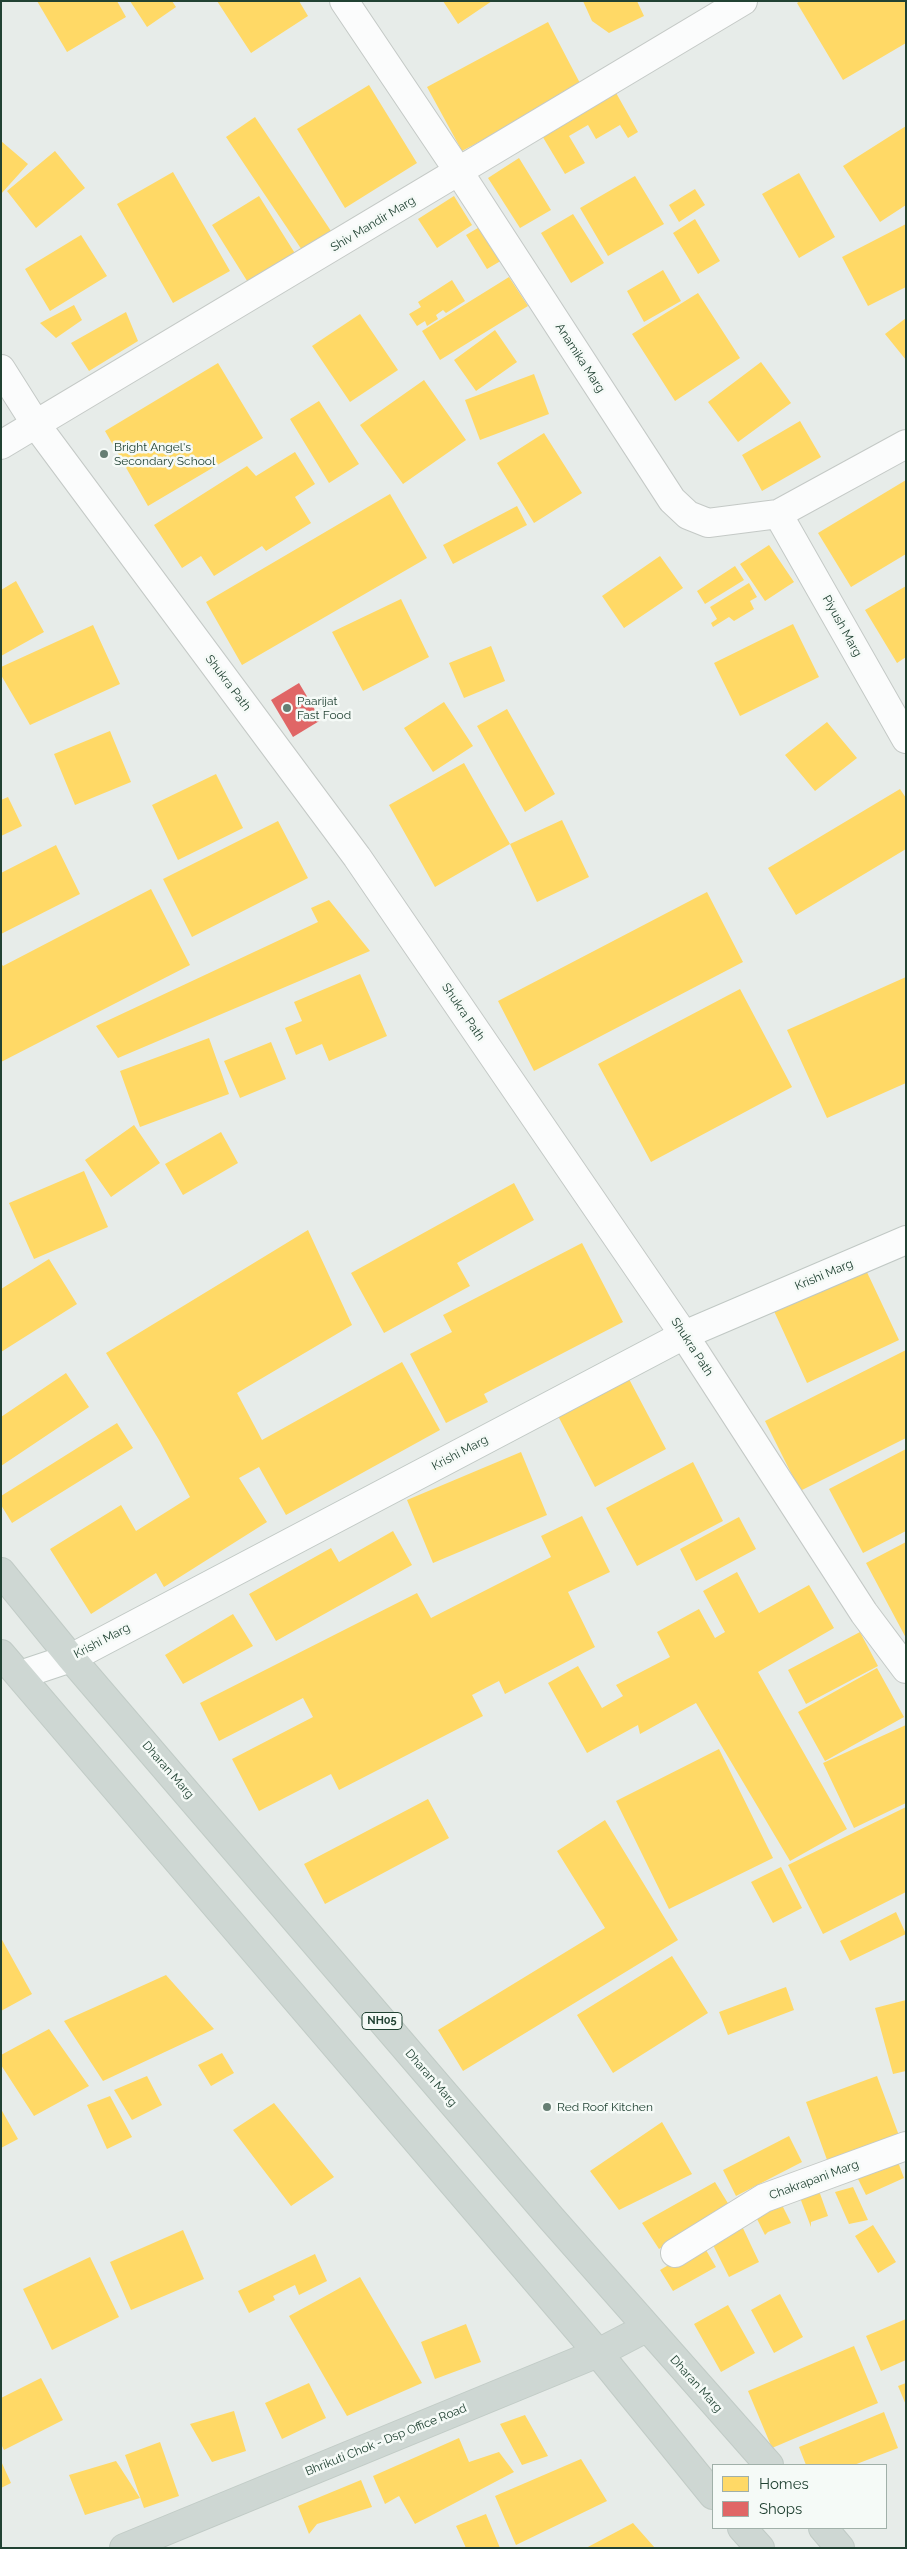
<!DOCTYPE html>
<html>
<head>
<meta charset="utf-8">
<style>
	body { margin:0 }
	#map { position:relative; width:907px; height:2549px; overflow:hidden; background:#e7ece9; font-family:Raleway,sans-serif }
	canvas { display:block }
	.frame { position:absolute; inset:0; border:2px solid #214233; pointer-events:none }
	.legend { position:absolute; left:712px; top:2464px; width:175px; height:65px; box-sizing:border-box; background:#f5faf7; border:1px solid #a0b0a9; margin:0; padding:6px 9px; list-style:none; font-size:15px; color:#214233 }
	.legend li { display:flex; align-items:center; gap:10px; height:25px }
	.legend b { width:25px; border:1px solid #a0b0a9 }
</style>
</head>
<body>
<div id="map">
<canvas width="907" height="2549"></canvas>
<div class="frame"></div>
<ul class="legend">
<li><b style="height:14px;background:#ffd966"></b>Homes</li>
<li><b style="height:14px;background:#e06666"></b>Shops</li>
</ul>
</div>
<script>
const ctx = document.querySelector('canvas').getContext('2d');
ctx.lineJoin = 'round';
function fillPath(path, color) { ctx.fillStyle = color; ctx.fill(path, 'evenodd'); }
const toPath = rows => new Path2D(rows.map(r => 'M' + r).join(''));
function strokePath(path, color, width, dash) { ctx.strokeStyle = color; ctx.lineWidth = width; ctx.lineCap = dash ? 'butt' : 'round'; ctx.setLineDash(dash || []); ctx.stroke(path); }
function write(font, color, halo, rows, align = 'center') {
  ctx.font = font + ' Raleway,sans-serif'; ctx.lineWidth = 5; ctx.setLineDash([]); ctx.textBaseline = 'middle'; ctx.strokeStyle = halo; ctx.fillStyle = color; for (const [text, x, y, turn = 0] of rows) {
    ctx.save(); ctx.translate(x, y); ctx.rotate((+turn || 0) * Math.PI / 180); ctx.textAlign = isNaN(turn) ? turn : align; if (halo) ctx.strokeText(text, 0, 0); ctx.fillText(text, 0, 0); ctx.restore();
  }
}
const homes = toPath([
	[37,1,117,1,126,17,67,52],
	[130,1,172,1,176,7,147,27],
	[217,1,299,1,308,16,251,53],
	[443,1,492,1,458,24],
	[583,1,637,1,644,16,609,33,592,21],
	[800,1,906,1,906,43,843,80,797,3],
	[548,22,582,87,462,151,427,87],
	[369,85,417,163,345,208,297,129],
	[615,91,638,132,628,138,620,125,596,139,588,125,569,136,585,163,565,174,541,134],
	[255,117,335,237,306,256,226,137],
	[906,126,906,205,880,222,843,166],
	[1,141,28,164,1,194],
	[55,151,85,188,36,228,7,191],
	[519,158,551,210,520,228,488,178],
	[173,172,230,271,173,303,117,204],
	[799,173,835,237,799,258,762,194],
	[635,176,664,224,608,256,580,208],
	[695,189,705,205,679,222,669,205],
	[259,196,296,255,249,284,212,225],
	[454,196,472,225,437,248,418,219],
	[573,214,604,263,571,283,541,233],
	[695,219,720,261,698,274,673,233],
	[906,224,906,287,868,306,842,257],
	[483,225,504,259,487,269,466,235],
	[81,235,107,276,50,311,25,269],
	[663,270,681,301,644,322,627,291],
	[509,277,528,306,440,360,422,331],
	[452,280,465,301,446,313,443,310,436,315,438,319,427,326,425,321,417,326,409,314,421,307,418,302],
	[698,293,740,358,675,401,632,334],
	[74,305,82,320,56,338,40,323],
	[126,312,138,341,89,371,71,343],
	[360,314,398,370,350,402,312,346],
	[906,318,906,360,885,334],
	[495,330,517,362,476,391,454,360],
	[761,362,791,403,738,442,708,402],
	[218,363,263,438,148,506,105,431],
	[534,374,549,414,480,440,465,400],
	[424,380,466,440,403,484,360,425],
	[319,401,359,464,329,483,290,419],
	[800,421,821,457,762,491,742,455],
	[544,433,582,493,534,523,497,463],
	[295,452,315,484,295,497,311,523,266,551,262,546,214,576,201,556,182,568,154,525,247,466,256,476],
	[906,480,906,554,851,587,818,533],
	[390,494,427,558,242,665,206,602],
	[517,506,527,525,453,564,443,545],
	[769,545,794,582,765,601,740,564],
	[660,556,683,588,624,628,602,596],
	[735,566,744,580,705,604,697,591],
	[16,581,44,632,1,656,1,590],
	[749,583,757,597,750,601,754,609,734,621,729,617,713,627,711,623,717,619,710,607],
	[906,586,906,657,897,663,865,610],
	[401,599,429,657,363,691,332,632],
	[793,624,819,677,740,716,714,663],
	[93,625,120,684,30,725,1,675,1,667],
	[491,646,505,681,464,698,449,663],
	[444,702,473,746,433,772,404,728],
	[507,709,555,794,525,812,477,726],
	[827,722,857,758,815,791,785,755],
	[110,731,131,782,75,805,54,754],
	[464,763,510,844,435,887,389,805],
	[216,774,243,828,178,860,152,805],
	[900,789,906,798,906,849,796,915,768,868],
	[8,797,22,826,1,836,1,800],
	[562,820,589,877,537,902,510,844],
	[278,821,308,878,192,937,163,879],
	[56,845,80,894,1,934,1,873],
	[151,889,190,965,1,1062,1,963,3,966],
	[707,892,743,962,534,1071,498,1001],
	[329,900,370,951,118,1058,96,1026,318,922,311,908],
	[360,974,387,1036,329,1061,322,1044,296,1055,285,1028,302,1021,294,1002],
	[906,977,906,1083,827,1118,787,1030],
	[740,989,792,1087,651,1162,598,1064],
	[209,1038,229,1094,140,1127,120,1071],
	[271,1042,286,1079,240,1098,224,1061],
	[134,1125,160,1163,111,1197,85,1160],
	[221,1132,238,1163,183,1195,165,1164],
	[84,1171,108,1227,34,1259,9,1203],
	[514,1183,534,1220,457,1263,470,1286,384,1333,351,1273],
	[308,1230,352,1325,237,1393,262,1440,402,1362,440,1430,286,1515,259,1467,239,1478,267,1522,164,1587,156,1573,91,1614,50,1549,121,1505,136,1531,190,1497,159,1440,106,1353],
	[582,1243,623,1322,484,1394,488,1402,446,1423,410,1354,452,1332,443,1315],
	[49,1259,77,1304,1,1352,1,1289],
	[865,1268,899,1340,807,1383,774,1311],
	[906,1350,906,1438,800,1491,765,1421],
	[66,1373,89,1407,1,1466,1,1417],
	[629,1379,666,1449,595,1487,558,1416],
	[117,1423,133,1448,12,1523,1,1505,1,1496],
	[906,1449,906,1531,863,1553,829,1489],
	[521,1452,547,1515,433,1563,407,1500],
	[693,1462,723,1521,637,1566,606,1508],
	[582,1516,610,1572,568,1592,595,1647,505,1694,499,1681,472,1695,483,1716,339,1790,331,1774,259,1811,232,1759,313,1717,303,1698,219,1741,200,1703,417,1593,431,1618,551,1557,541,1536],
	[739,1517,756,1549,696,1581,680,1549],
	[393,1531,412,1565,276,1641,249,1594,331,1548,339,1562],
	[906,1542,906,1638,866,1563],
	[737,1572,759,1613,809,1585,834,1628,758,1672,847,1829,790,1861,696,1703,640,1734,638,1725,587,1753,548,1683,578,1666,602,1708,623,1696,616,1685,670,1657,657,1632,699,1609,715,1638,725,1632,703,1591],
	[233,1614,253,1646,183,1684,165,1655],
	[860,1632,878,1666,806,1704,788,1670],
	[877,1668,904,1717,825,1761,798,1712],
	[906,1725,906,1803,854,1828,823,1763],
	[719,1749,773,1858,669,1909,616,1801],
	[428,1799,449,1838,325,1904,304,1864],
	[906,1807,906,1892,823,1934,788,1865],
	[605,1820,678,1940,463,2071,438,2030,605,1928,557,1851],
	[781,1867,802,1908,773,1923,751,1882],
	[896,1912,906,1934,850,1961,840,1941],
	[1,1938,32,1994,1,2011],
	[672,1956,708,2013,613,2073,577,2015],
	[166,1975,214,2029,103,2081,64,2021],
	[786,1987,794,2010,728,2035,719,2012],
	[906,2000,906,2071,893,2074,875,2008],
	[49,2029,89,2086,34,2116,1,2065,1,2055],
	[222,2053,234,2073,211,2086,198,2065],
	[147,2076,162,2105,132,2120,114,2090],
	[877,2076,901,2141,830,2168,806,2102],
	[110,2096,132,2137,107,2149,87,2105],
	[274,2103,334,2177,291,2206,233,2130],
	[1,2109,18,2139,1,2148],
	[662,2122,692,2174,619,2210,590,2171],
	[789,2136,802,2162,736,2196,723,2170],
	[898,2162,904,2178,866,2195,857,2177],
	[715,2182,729,2205,659,2249,642,2223],
	[853,2187,868,2220,849,2224,835,2192],
	[818,2188,828,2216,811,2222,811,2227,799,2195],
	[781,2203,791,2223,768,2232,765,2235,754,2213],
	[741,2224,759,2262,729,2277,710,2239],
	[873,2225,896,2262,878,2273,855,2236],
	[183,2230,204,2279,131,2310,110,2262],
	[703,2245,716,2267,673,2291,660,2270],
	[315,2254,327,2281,299,2295,295,2285,273,2296,275,2300,249,2313,238,2291],
	[90,2257,119,2317,52,2350,23,2289],
	[360,2277,422,2383,347,2416,289,2316],
	[780,2294,803,2337,774,2353,751,2310],
	[728,2305,755,2353,721,2372,694,2324],
	[906,2319,906,2360,881,2371,866,2336],
	[466,2324,481,2362,435,2379,421,2342],
	[854,2346,878,2403,772,2448,748,2391],
	[41,2378,63,2420,4,2450,1,2444,1,2398],
	[309,2383,326,2418,282,2439,265,2403],
	[906,2383,906,2405,898,2386],
	[234,2411,246,2451,212,2462,190,2424],
	[884,2412,898,2448,854,2465,806,2465,799,2447],
	[525,2415,548,2456,522,2465,500,2424],
	[459,2438,469,2462,499,2452,514,2472,415,2524,399,2496,385,2504,373,2476],
	[160,2442,179,2496,144,2508,125,2455],
	[581,2459,607,2501,516,2545,495,2496],
	[1,2461,11,2483,1,2488],
	[116,2461,140,2498,85,2515,69,2475],
	[361,2480,372,2507,317,2524,309,2534,298,2506],
	[486,2514,500,2548,466,2548,456,2526],
	[633,2523,655,2548,586,2548]
]);
const shops = toPath([
	[299,683,321,720,293,737,271,700]
]);
const street = toPath([
	[344,1,459,172,672,500,688,515,708,523,778,514,906,444],
	[1,369,37,426,357,857,684,1335,864,1613,906,1669],
	[1,445,743,1],
	[778,514,906,739],
	[675,2253,764,2198,906,2146]
]);
const secondary = toPath([
	[20,1675,71,1658,684,1335,906,1240]
]);
const primary = toPath([
	[1,1572,71,1658,551,2218,769,2465],
	[1,1654,598,2353,713,2495],
	[742,2528,760,2548],
	[823,2528,840,2548],
	[124,2548,598,2353,646,2328]
]);
const markers = [
	[104,454,5,"#667e73"],
	[287,708,5,"#667e73"],
	[547,2107,5,"#667e73"]
];
const shields = [
	[382,2021,40]
];
const shieldNames = [
	["NH05",382,2021]
];
const streetNames = [
	["Shiv Mandir Marg",373,224,-31],
	["Anamika Marg",580,358,57],
	["Piyush Marg",842,626,61],
	["Shukra Path",228,683,53],
	["Shukra Path",463,1012,56],
	["Krishi Marg",824,1275,-23],
	["Shukra Path",692,1347,57],
	["Krishi Marg",460,1453,-28],
	["Krishi Marg",102,1641,-28],
	["Dharan Marg",168,1770,49],
	["Dharan Marg",431,2078,49],
	["Chakrapani Marg",814,2180,-20],
	["Dharan Marg",696,2384,48],
	["Bhrikuti Chok - Dsp Office Road",386,2440,-22]
];
const poiNames = [
	["Bright Angel's",114,447],
	["Secondary School",114,461],
	["Paarijat",297,701],
	["Fast Food",297,715],
	["Red Roof Kitchen",557,2107]
];
fillPath(homes, '#ffd966');
fillPath(shops, '#e06666');
strokePath(street, '#c4c9c6', 30);
strokePath(secondary, '#c0c8c4', 30);
strokePath(primary, '#c1cbc6', 30);
strokePath(street, '#fbfcfc', 28);
strokePath(secondary, '#fbfcfc', 28);
strokePath(primary, '#ced7d3', 28);
for (const [x, y, r, color] of markers) { const dot = new Path2D(); dot.arc(x, y, r, 0, 2 * Math.PI); ctx.fillStyle = color; ctx.fill(dot); strokePath(dot, '#f5faf7', 2); }
for (const [x, y, w] of shields) { const box = new Path2D(); box.roundRect(x - w / 2, y - 8.5, w, 17, 4); ctx.fillStyle = '#f5faf7'; ctx.fill(box); strokePath(box, '#214233', 1); }
write('bold 11px', '#214233', null, shieldNames);
write('12px', '#214233', '#f5faf7', streetNames);
write('12px', '#214233', '#f5faf7', poiNames, 'left');
</script>
</body>
</html>
